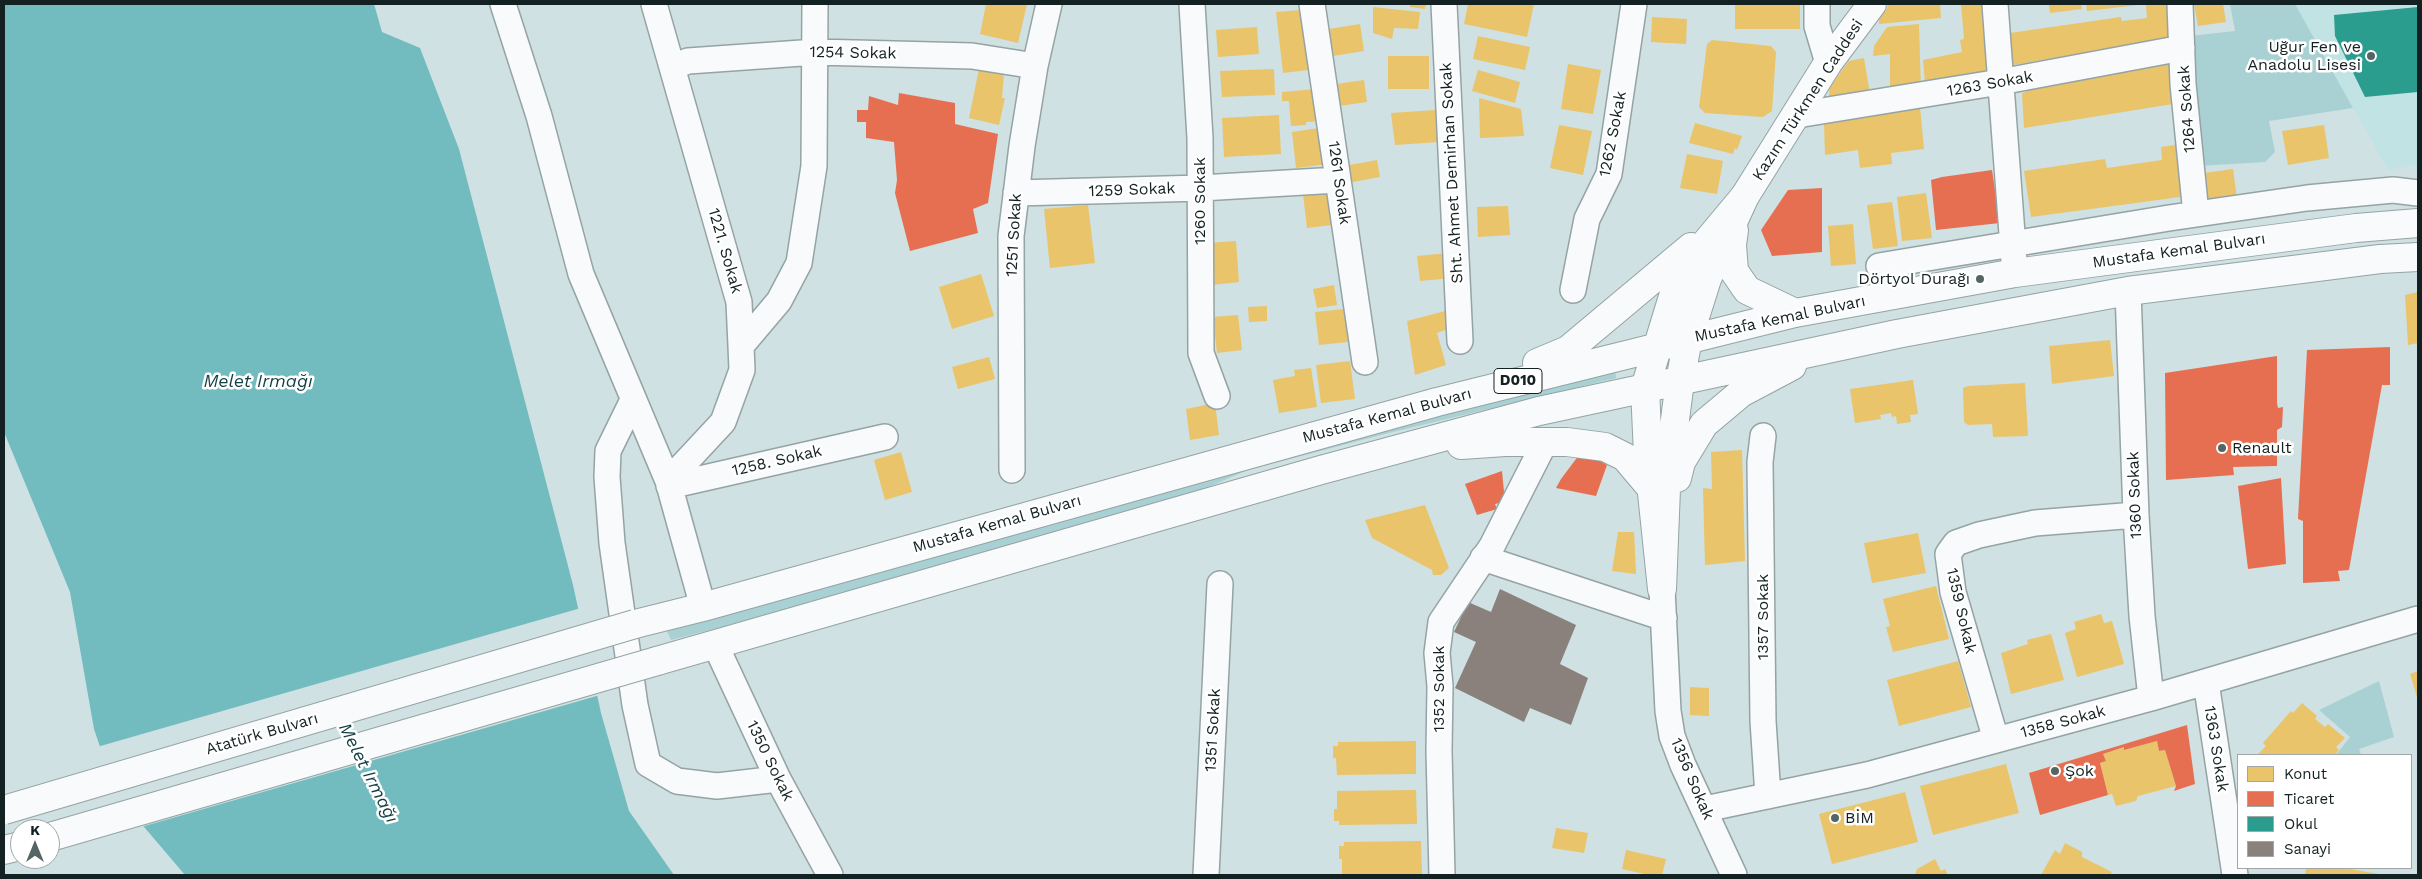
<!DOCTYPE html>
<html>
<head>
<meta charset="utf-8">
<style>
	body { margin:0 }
	#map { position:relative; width:2422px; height:879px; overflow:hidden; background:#cfe1e2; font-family:"Work Sans",sans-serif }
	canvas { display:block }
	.frame { position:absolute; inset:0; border:5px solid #142122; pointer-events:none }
	.legend { position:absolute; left:2237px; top:754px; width:175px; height:115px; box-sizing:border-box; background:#fff; border:1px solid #a1a6a7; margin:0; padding:6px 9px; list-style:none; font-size:15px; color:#142122 }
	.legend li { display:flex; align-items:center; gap:10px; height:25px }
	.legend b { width:25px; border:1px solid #a1a6a7 }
	.north { position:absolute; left:10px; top:819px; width:50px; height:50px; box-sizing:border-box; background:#fff; border:1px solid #a1a6a7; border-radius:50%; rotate:0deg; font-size:14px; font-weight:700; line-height:20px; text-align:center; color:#142122 }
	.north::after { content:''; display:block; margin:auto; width:18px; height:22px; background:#556465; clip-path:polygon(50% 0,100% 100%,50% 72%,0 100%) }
</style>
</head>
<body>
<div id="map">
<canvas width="2422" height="879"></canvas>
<div class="frame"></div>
<ul class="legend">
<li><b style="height:14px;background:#e9c46a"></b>Konut</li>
<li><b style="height:14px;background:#e76f51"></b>Ticaret</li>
<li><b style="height:14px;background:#2a9d8f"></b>Okul</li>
<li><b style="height:14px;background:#8a817c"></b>Sanayi</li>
</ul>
<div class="north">K</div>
</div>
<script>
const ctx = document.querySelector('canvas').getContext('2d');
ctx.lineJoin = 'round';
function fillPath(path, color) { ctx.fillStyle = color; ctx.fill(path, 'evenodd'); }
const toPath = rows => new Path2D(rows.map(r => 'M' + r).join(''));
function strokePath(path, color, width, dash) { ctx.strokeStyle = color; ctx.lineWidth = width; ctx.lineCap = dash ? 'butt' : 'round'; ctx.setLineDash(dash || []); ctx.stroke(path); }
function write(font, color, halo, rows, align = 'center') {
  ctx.font = font + ' "Work Sans",sans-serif'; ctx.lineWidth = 5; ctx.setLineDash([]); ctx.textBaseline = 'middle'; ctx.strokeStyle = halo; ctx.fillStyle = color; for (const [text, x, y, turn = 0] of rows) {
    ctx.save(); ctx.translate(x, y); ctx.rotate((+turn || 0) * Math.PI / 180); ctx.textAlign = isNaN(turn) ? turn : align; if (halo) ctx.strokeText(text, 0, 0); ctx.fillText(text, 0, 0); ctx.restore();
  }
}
const built = toPath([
	[2295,4,2418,4,2418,165,2388,170]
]);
const green = toPath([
	[2230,4,2295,4,2353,108,2269,121,2275,152,2265,162,2198,166,2190,36,2235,31],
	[1615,366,1616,378,1381,435,1248,470,1192,494,806,605,671,640,665,627],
	[2379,681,2394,737,2359,749,2361,755,2336,755,2350,737,2319,710]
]);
const water = toPath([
	[4,4,374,4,382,32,420,48,459,149,573,585,601,713,629,811,674,875,185,875,116,794,94,729,70,592,4,432]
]);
const pier = toPath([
	[581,608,600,695,141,827,114,795,97,747]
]);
const homes = toPath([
	[986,4,1027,4,1018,43,980,34],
	[1410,4,1426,4,1425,9,1410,7],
	[1468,4,1534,4,1527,37,1464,24],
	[1735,4,1800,4,1800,29,1735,29],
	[1889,4,1940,4,1941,18,1879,24,1880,14,1886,10],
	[1961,4,1983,4,1994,76,1925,84,1923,60,1962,52,1960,40,1964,39],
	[2049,4,2081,4,2082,9,2050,13],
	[2086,4,2138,4,2138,5,2087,11],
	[2172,4,2175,37,2013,65,2010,33,2121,17,2122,21,2147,18,2146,5],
	[2194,4,2223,4,2226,22,2198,26],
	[1373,7,1420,12,1418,29,1394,28,1392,39,1373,33],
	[1301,10,1308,70,1283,73,1276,12],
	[1652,17,1687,19,1686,44,1651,42],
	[1360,24,1364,51,1333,56,1329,29],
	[1919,24,1921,90,1890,95,1890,54,1873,56,1874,46,1887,27],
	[1257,27,1259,54,1218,57,1216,30],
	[1478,36,1530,47,1525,70,1473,59],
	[1712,40,1771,46,1776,52,1772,111,1763,117,1705,113,1699,107,1707,44],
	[1388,56,1429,56,1429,89,1388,89],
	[1864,58,1870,94,1830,102,1829,88,1849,61],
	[1568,64,1601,70,1593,114,1561,109],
	[2169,64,2175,69,2179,103,2024,128,2022,93,2026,92,2026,87],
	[979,69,1004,73,1002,98,1005,98,999,125,969,118],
	[1274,69,1275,95,1222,97,1220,71],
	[1478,70,1520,82,1515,103,1472,91],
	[1364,80,1367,102,1339,106,1336,84],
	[1316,89,1322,121,1306,122,1306,125,1291,126,1289,101,1282,101,1282,92],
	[1479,98,1521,109,1524,136,1480,138],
	[1920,107,1924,149,1891,153,1892,164,1860,168,1858,150,1825,155,1824,124,1854,119,1854,115],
	[1436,110,1439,142,1395,145,1391,113],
	[1279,115,1281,154,1224,157,1222,118],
	[1695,123,1742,136,1737,150,1735,148,1733,154,1689,143],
	[1559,125,1592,131,1583,175,1550,168],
	[2324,125,2329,158,2288,165,2282,131],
	[1325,127,1329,164,1296,168,1292,132],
	[2181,144,2188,196,2031,217,2024,171,2105,159,2107,168,2162,160,2161,147],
	[1687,154,1723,161,1717,194,1680,188],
	[1377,160,1380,177,1347,183,1344,166],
	[2233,169,2237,199,2201,204,2197,174],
	[1328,191,1332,225,1307,228,1303,194],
	[1926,193,1932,238,1902,241,1897,197],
	[1892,202,1898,246,1873,249,1867,205],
	[1088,205,1095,263,1050,268,1044,209],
	[1508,206,1510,235,1478,237,1477,207],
	[1853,224,1856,264,1831,266,1828,226],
	[1236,241,1239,282,1212,285,1209,243],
	[1449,253,1452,278,1420,281,1417,256],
	[981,274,994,316,952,329,939,287],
	[1334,285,1337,305,1317,308,1313,289],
	[2418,292,2418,343,2408,345,2405,295],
	[1267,306,1267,321,1249,322,1248,307],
	[1344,309,1348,342,1319,345,1315,312],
	[1445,311,1448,329,1437,333,1446,365,1415,375,1407,321],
	[1238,315,1242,350,1217,353,1213,317],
	[2110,340,2114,376,2052,384,2049,346],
	[989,357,995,379,958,389,952,367],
	[1350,361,1355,399,1321,403,1316,365],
	[1311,368,1317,407,1279,413,1273,380,1295,376,1294,370],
	[1913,380,1918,414,1910,415,1911,422,1897,424,1896,416,1892,417,1891,413,1880,415,1881,419,1855,423,1850,389],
	[2025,383,2028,436,1993,437,1992,424,1968,425,1964,422,1963,388,1968,386],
	[1215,403,1219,435,1190,440,1186,409],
	[1742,450,1745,561,1705,565,1703,488,1712,489,1711,452],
	[901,452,912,492,885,500,874,460],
	[1425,505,1449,568,1441,575,1433,575,1432,570,1372,538,1365,520],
	[1618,532,1634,532,1636,574,1612,571],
	[1918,533,1926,573,1872,583,1864,543],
	[1936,586,1949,639,1893,652,1886,627,1890,626,1883,599],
	[2101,614,2104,623,2112,621,2124,664,2077,677,2065,633,2076,629,2074,622],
	[2051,634,2064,680,2011,694,2001,653,2028,644,2027,640],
	[1958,661,1971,707,1899,726,1887,680],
	[2418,671,2418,700,2410,674],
	[1690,687,1709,688,1709,716,1690,715],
	[2302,703,2317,716,2315,719,2325,727,2328,724,2345,738,2336,747,2339,750,2335,755,2257,755,2266,746,2263,743,2291,711,2293,713],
	[1416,741,1416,774,1337,775,1336,758,1333,758,1333,746,1338,746,1338,742],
	[2157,741,2159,751,2165,750,2176,786,2138,796,2136,801,2116,806,2112,794,2108,795,2100,763,2106,761,2103,754,2124,747,2124,750],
	[2006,764,2019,813,1933,835,1920,786],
	[1416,790,1417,824,1339,825,1339,821,1334,821,1334,809,1337,809,1337,791],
	[1905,792,1918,842,1832,864,1819,814],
	[1556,828,1588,833,1584,853,1552,848],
	[1421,841,1422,875,1342,875,1342,859,1339,859,1339,846,1344,846,1344,842],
	[2065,843,2082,852,2082,857,2112,872,2110,875,2041,875,2055,850,2060,854],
	[1626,850,1666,859,1662,875,1649,875,1622,869],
	[1935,859,1941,871,1945,869,1948,875,1915,875,1917,869],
	[2306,868,2344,868,2385,875,2305,875]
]);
const shops = toPath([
	[899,93,955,103,955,124,998,134,988,203,973,209,978,233,910,251,895,193,897,180,894,142,866,138,866,122,857,122,857,110,868,110,869,96,898,105],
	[1992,170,2000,223,1936,230,1931,180,1942,177],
	[1822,188,1822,252,1772,256,1761,230,1788,190],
	[2390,347,2390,385,2382,385,2349,570,2338,571,2340,581,2303,583,2303,521,2298,519,2307,350],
	[2277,356,2277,403,2278,408,2283,407,2282,427,2277,430,2277,466,2233,467,2234,475,2166,480,2165,373],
	[1582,451,1607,465,1596,496,1556,488,1561,479],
	[1502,471,1505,502,1495,504,1497,509,1477,515,1465,484],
	[2281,478,2286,564,2248,569,2238,486],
	[2187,725,2195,784,2174,791,2176,786,2165,750,2159,751,2157,741,2124,750,2124,747,2103,754,2106,761,2100,763,2108,795,2040,815,2029,773]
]);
const schools = toPath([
	[2418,7,2418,92,2365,97,2335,36,2334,15]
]);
const industry = toPath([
	[1500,589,1576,625,1560,664,1588,678,1571,725,1530,708,1524,722,1455,688,1476,642,1454,632,1468,602,1491,612]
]);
const minor = toPath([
	[503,4,539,116,581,274,668,481,703,607],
	[654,4,739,302,741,346,742,370,723,422,668,481],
	[1192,4,1200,138,1201,353,1217,396],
	[1312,4,1365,362],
	[1444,4,1460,341],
	[1817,4,1817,26,1828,63],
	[1995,4,2014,261],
	[2180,4,2183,84,2196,214],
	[672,67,688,61,816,52,972,56,1035,66],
	[1797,115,2000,82,2182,48],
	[1016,193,1201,188,1338,180],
	[1879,266,2169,218,2307,198,2393,190,2418,193],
	[1573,290,1587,219,1609,174,1634,4],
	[2128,291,2136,515,2142,616,2151,698],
	[741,346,779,301,799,263,814,166,815,4],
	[633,400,608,451,607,477,612,543,635,705,648,764,677,781,717,786,778,779],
	[1763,436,1760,462,1763,721,1768,796],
	[1012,470,1011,236,1022,146,1035,66,1049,4],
	[669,486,885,437],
	[1483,558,1664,618],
	[1662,589,1668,711,1672,736,1683,765,1734,875],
	[715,644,778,779,830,875],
	[2206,682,2235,875],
	[1996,740,1953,592,1948,554,1956,543,1979,535,2035,523,2136,515],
	[1705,809,1867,775,2151,698,2418,619],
	[1206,875,1220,584],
	[1442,875,1439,751,1440,686,1437,653,1441,622,1492,546,1545,442]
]);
const major = toPath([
	[1745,196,1828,63,1872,4]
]);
const highway = toPath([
	[1745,196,1707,279,1688,339,1680,381,1666,489,1662,589,1648,455,1645,388,1675,290,1689,263,1745,196],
	[1734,230,1732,245,1734,271,1747,290,1795,313],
	[1537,363,1568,350,1691,247],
	[1461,445,1505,442,1567,442,1605,447,1625,457,1652,489],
	[1677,478,1681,462,1704,424,1741,393,1792,366],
	[635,624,703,607,1437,402,1795,313,2015,273,2356,228,2418,223],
	[657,661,1321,470,1539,411,1897,334,2128,291,2380,259,2418,257],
	[4,850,20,846]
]);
const highwayBridge = toPath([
	[4,810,635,624],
	[50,837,657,661]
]);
const markers = [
	[2371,56,5,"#556465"],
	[1980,279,5,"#556465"],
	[2222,448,5,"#556465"],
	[2055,771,5,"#556465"],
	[1835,818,5,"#556465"]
];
const shields = [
	[1518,381,48]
];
const shieldNames = [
	["D010",1518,381]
];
const poiNames = [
	["Uğur Fen ve",2361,47,"right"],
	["Anadolu Lisesi",2361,65,"right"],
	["Dörtyol Durağı",1970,279,"right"],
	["Renault",2232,448],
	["Şok",2065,771],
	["BİM",1845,818]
];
const streetNames = [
	["1254 Sokak",853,53,1],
	["1263 Sokak",1990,84,-10],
	["Kazım Türkmen Caddesi",1808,100,-57],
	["1264 Sokak",2187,109,-94],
	["1262 Sokak",1613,134,-79],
	["Sht. Ahmet Demirhan Sokak",1452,173,-93],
	["1261 Sokak",1339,183,82],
	["1259 Sokak",1132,190,-2],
	["1260 Sokak",1200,201,-90],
	["1251 Sokak",1014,235,-87],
	["1221. Sokak",725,251,74],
	["Mustafa Kemal Bulvarı",2179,251,-8],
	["Mustafa Kemal Bulvarı",1780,319,-12],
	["Mustafa Kemal Bulvarı",1387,416,-15],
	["1258. Sokak",777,461,-13],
	["1360 Sokak",2135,495,-92],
	["Mustafa Kemal Bulvarı",997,524,-16],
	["1359 Sokak",1961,611,77],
	["1357 Sokak",1763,617,-90],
	["1352 Sokak",1439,689,-90],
	["1358 Sokak",2063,722,-15],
	["1351 Sokak",1213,730,-87],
	["Atatürk Bulvarı",262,734,-16],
	["1363 Sokak",2216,749,81],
	["1350 Sokak",770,761,64],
	["1356 Sokak",1692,779,67]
];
const waterNames = [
	["Melet Irmağı",258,382],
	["Melet Irmağı",368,773,63]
];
fillPath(built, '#c2e3e4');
fillPath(green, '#a9d1d3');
fillPath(water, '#72bcc0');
fillPath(pier, '#cfe1e2');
fillPath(homes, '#e9c46a');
fillPath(shops, '#e76f51');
fillPath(schools, '#2a9d8f');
fillPath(industry, '#8a817c');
strokePath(minor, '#95a3a4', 28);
strokePath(major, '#95a3a4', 30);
strokePath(highway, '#95a3a4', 30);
strokePath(minor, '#f8fafb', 25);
strokePath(major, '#f8fafb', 28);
strokePath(highway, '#f8fafb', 28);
strokePath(highwayBridge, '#95a3a4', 30, []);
strokePath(highwayBridge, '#f8fafb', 28);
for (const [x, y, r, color] of markers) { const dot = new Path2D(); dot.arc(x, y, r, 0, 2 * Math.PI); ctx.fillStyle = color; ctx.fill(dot); strokePath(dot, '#fff', 2); }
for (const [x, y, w] of shields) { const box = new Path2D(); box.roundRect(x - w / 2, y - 12.5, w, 25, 4); ctx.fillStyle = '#fff'; ctx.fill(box); strokePath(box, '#142122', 1); }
write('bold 15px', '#142122', null, shieldNames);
write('16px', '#142122', '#fff', poiNames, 'left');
write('16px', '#142122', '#fff', streetNames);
write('italic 18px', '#123f42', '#fff', waterNames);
</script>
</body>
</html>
